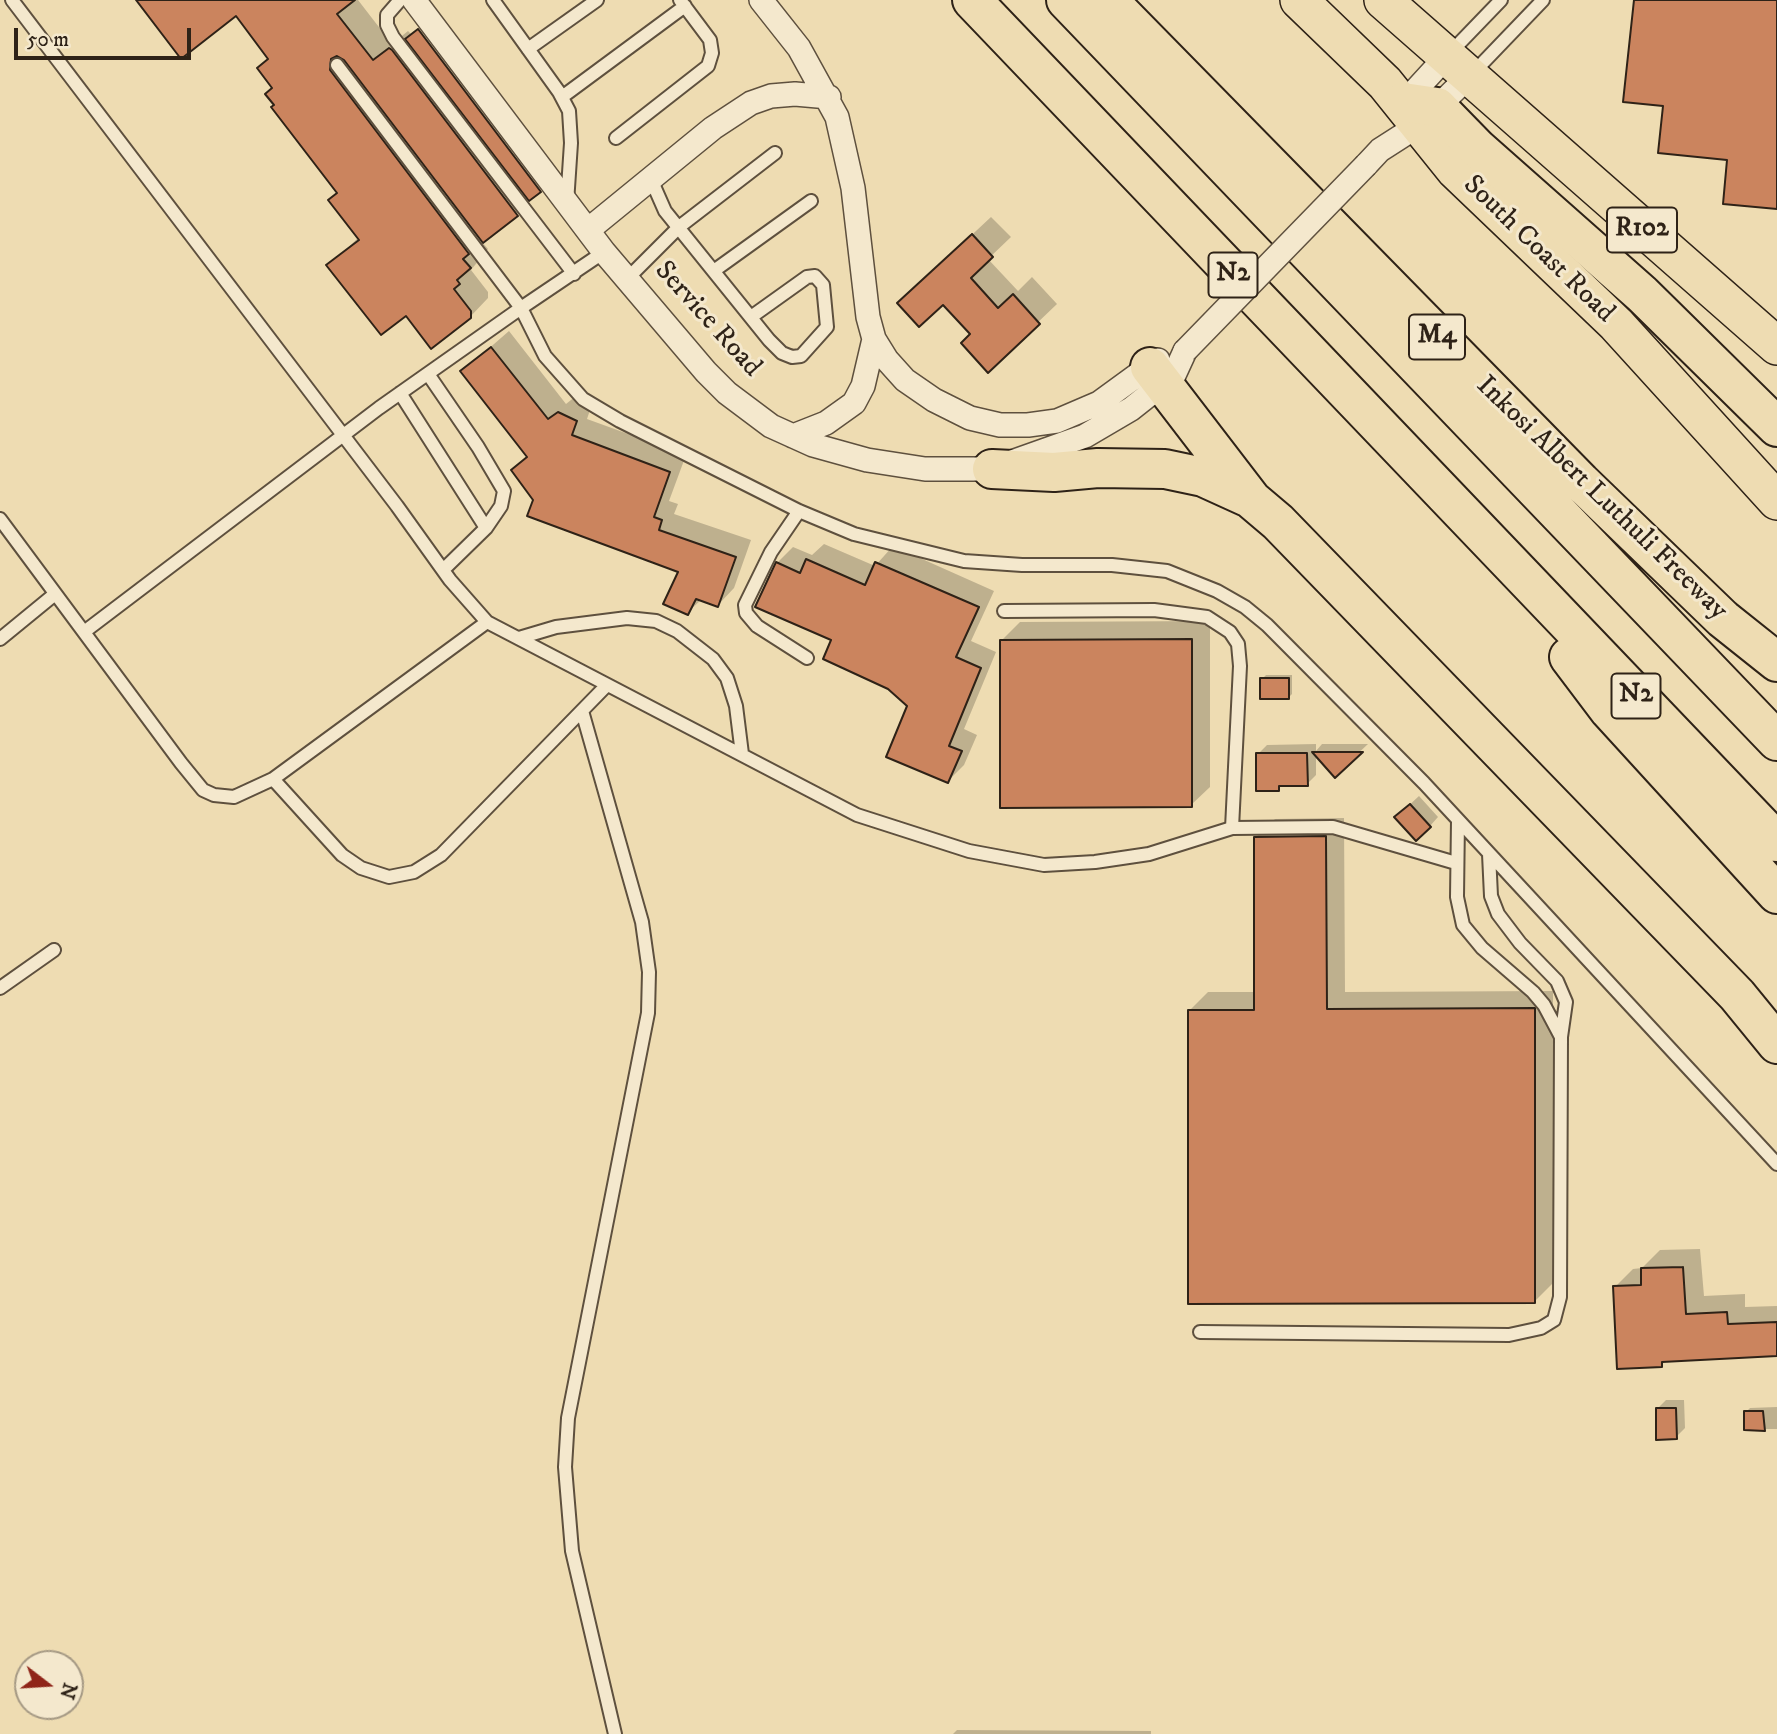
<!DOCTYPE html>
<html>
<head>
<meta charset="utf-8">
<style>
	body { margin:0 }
	#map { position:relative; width:1777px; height:1734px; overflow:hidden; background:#eedcb2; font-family:"IM FELL DW Pica",serif }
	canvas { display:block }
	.north { position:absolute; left:14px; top:1650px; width:70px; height:70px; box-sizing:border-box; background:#f4e8cd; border:2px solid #a59984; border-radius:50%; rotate:107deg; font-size:19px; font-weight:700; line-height:28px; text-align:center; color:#2e2217 }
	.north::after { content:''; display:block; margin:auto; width:24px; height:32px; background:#8f2418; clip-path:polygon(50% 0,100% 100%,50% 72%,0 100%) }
	.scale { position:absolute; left:14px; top:28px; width:177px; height:32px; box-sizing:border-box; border:4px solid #2e2217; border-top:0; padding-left:9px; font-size:21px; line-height:24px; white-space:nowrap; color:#2e2217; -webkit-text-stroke:5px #f4e8cd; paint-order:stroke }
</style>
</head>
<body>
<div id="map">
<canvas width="1777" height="1734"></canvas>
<div class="north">N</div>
<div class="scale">50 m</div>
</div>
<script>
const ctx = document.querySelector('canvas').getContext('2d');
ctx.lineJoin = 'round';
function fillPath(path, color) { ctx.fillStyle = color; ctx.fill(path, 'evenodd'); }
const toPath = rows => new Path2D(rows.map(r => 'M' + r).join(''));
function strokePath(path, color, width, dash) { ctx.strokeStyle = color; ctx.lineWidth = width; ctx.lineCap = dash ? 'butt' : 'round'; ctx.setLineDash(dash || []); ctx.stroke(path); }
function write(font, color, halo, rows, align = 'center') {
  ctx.font = font + ' "IM FELL DW Pica",serif'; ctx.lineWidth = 6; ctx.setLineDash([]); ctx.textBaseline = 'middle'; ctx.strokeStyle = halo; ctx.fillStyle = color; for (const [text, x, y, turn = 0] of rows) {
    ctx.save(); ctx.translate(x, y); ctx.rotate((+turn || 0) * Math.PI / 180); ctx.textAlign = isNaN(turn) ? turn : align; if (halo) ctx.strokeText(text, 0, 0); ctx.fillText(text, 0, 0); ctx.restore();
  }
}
const shadow = toPath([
	[139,0,358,0,392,44,408,31,412,35,421,25,554,177,517,214,482,242,488,249,471,270,488,292,488,298,470,317,406,314,329,266,359,237,338,192,276,104,274,87,259,68,270,57,236,14],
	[991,217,1011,237,988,259,1018,291,1032,277,1057,304,988,370,972,334,943,302,918,285],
	[509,331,566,404,576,396,592,404,587,419,686,455,669,501,678,504,674,514,751,540,734,588,718,605,702,599,687,613,680,571,535,499,513,470,528,455,463,371],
	[824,544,875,566,893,546,994,591,971,641,996,652,964,729,977,735,964,765,948,781,910,705,777,563,793,547,812,555],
	[1210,621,1210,787,1191,805,1002,640,1020,622],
	[1266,675,1292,675,1292,694,1288,698,1262,679],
	[1316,744,1316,751,1322,744,1368,744,1335,775,1316,754,1316,775,1307,784,1284,784,1278,789,1258,754,1267,745],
	[1419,796,1438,817,1430,826,1405,809],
	[1344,818,1345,992,1553,991,1553,1283,1535,1301,1189,1011,1208,992,1256,992,1256,837,1275,819],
	[1700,1249,1704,1296,1745,1294,1745,1307,1777,1306,1777,1354,1667,1360,1661,1365,1615,1287,1633,1269,1642,1268,1660,1250],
	[1666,1400,1684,1400,1685,1428,1676,1437,1657,1409],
	[1777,1407,1777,1429,1746,1429,1746,1412,1750,1408],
	[957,1730,1151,1731,1151,1734,953,1734]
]);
const building = toPath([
	[136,0,355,0,337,14,373,60,389,48,392,50,518,216,483,243,344,60,337,56,331,59,330,70,469,254,463,259,471,268,457,280,460,284,454,289,471,311,471,318,431,349,406,316,381,335,326,265,359,240,328,200,337,193,271,107,274,105,265,94,272,88,257,68,268,59,236,16,181,59,136,0],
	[1634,0,1777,0,1777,209,1723,204,1727,160,1658,153,1663,106,1623,102,1634,0],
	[418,29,541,192,529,201,405,39,418,29],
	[972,234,993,257,971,278,998,308,1013,294,1040,324,988,373,961,343,970,334,943,305,919,327,897,303,972,234],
	[491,347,548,419,558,412,577,421,572,435,670,472,654,517,662,520,659,530,736,557,718,607,696,599,688,615,663,604,678,572,527,516,533,500,511,470,527,457,460,371,491,347],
	[806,559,865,585,875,562,979,607,956,657,981,668,949,746,962,751,948,783,886,757,907,706,888,689,823,659,831,640,755,607,776,562,800,573,806,559],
	[1192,639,1192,807,1000,808,1000,640,1192,639],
	[1260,678,1289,678,1289,699,1260,699,1260,678],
	[1312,752,1363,752,1335,778,1312,752],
	[1256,753,1307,753,1308,786,1279,786,1279,791,1256,791,1256,753],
	[1410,804,1431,827,1416,841,1394,817,1410,804],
	[1326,836,1327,1009,1535,1008,1535,1303,1188,1304,1188,1010,1254,1010,1254,837,1326,836],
	[1683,1267,1686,1314,1727,1312,1728,1324,1777,1322,1777,1356,1662,1362,1662,1367,1617,1369,1613,1286,1641,1285,1641,1268,1683,1267],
	[1656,1408,1676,1408,1677,1439,1656,1440,1656,1408],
	[1744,1411,1763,1411,1765,1431,1744,1430,1744,1411]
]);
const lane = toPath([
	[400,0,387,15,387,25,393,37,574,274],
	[493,0,559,92,569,111,571,143,567,203],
	[528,49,597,0],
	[1449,54,1501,0],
	[1473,73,1543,0],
	[562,97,685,6],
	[616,138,708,66,712,53,710,40,680,0],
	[650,177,665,211,769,340,782,353,792,357,801,356,827,327,823,285,815,276,807,277,751,317],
	[604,252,521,308,545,356,583,399,620,421,799,511,854,534,964,561,1022,565,1112,565,1167,571,1217,591,1245,607,1267,625,1424,783,1777,1164],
	[715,270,811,201],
	[629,277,679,227,775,153],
	[428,374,478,447,504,491,501,506,486,528,443,570],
	[400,393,486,528],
	[799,511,771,552,745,605,746,613,757,626,807,658],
	[0,519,181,763,203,790,214,795,234,797,273,779,487,622,450,580,397,506,12,0],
	[487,622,857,815,969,851,1044,865,1095,862,1149,854,1232,828,1240,666,1238,644,1230,632,1207,617,1154,610,1004,611],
	[84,632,379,408,521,308,337,65],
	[519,638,556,627,627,618,656,621,677,631,713,659,727,678,736,706,742,754],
	[0,639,55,594],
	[582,711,642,922,649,972,648,1013,568,1418,565,1467,572,1551,615,1734],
	[273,779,342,855,361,868,389,877,414,872,441,855,607,685],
	[1458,820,1457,897,1463,925,1482,948,1533,992,1544,1005,1561,1037],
	[1232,828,1333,827,1456,863],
	[0,988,54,950],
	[1200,1332,1509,1335,1541,1328,1554,1320,1560,1297,1561,1037,1566,1002,1557,981,1520,943,1498,914,1491,896,1489,854]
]);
const street = toPath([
	[414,0,604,252,706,372,727,393,771,426,813,445,867,460,925,469,992,469,1085,436,1131,409,1174,375,1185,351],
	[761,0,799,48,837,117,853,188,868,317,874,339,887,360,905,380,934,400,970,418,1000,425,1028,425,1057,421,1099,403,1158,360],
	[1401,106,1446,57],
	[1366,165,1380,150,1419,125,1468,77],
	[588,230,713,128,751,103,771,96,795,94,829,97],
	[793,436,826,423,854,403,863,386,874,339]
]);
const primary = toPath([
	[1299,0,1385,83,1455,170,1616,324,1777,501],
	[1383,0,1777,346]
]);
const highway = toPath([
	[972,0,1777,842],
	[1066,0,1777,741],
	[1108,0,1581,482,1723,619,1777,662],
	[1403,102,1437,107,1477,148,1642,294,1777,427],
	[1150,367,1252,500,1278,522,1737,995,1777,1044],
	[992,469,1054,472,1098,468,1165,469,1203,477,1247,497],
	[1569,657,1609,710,1777,894]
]);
const streetBridge = toPath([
	[1185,351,1366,165]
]);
const shields = [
	[1642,230,70],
	[1233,275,49],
	[1437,337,56],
	[1636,696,49]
];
const shieldNames = [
	["R102",1642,230],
	["N2",1233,275],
	["M4",1437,337],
	["N2",1636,696]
];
const streetNames = [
	["South Coast Road",1538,250,44],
	["Service Road",707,320,48],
	["Inkosi Albert Luthuli Freeway",1601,499,44]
];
fillPath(shadow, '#0003');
fillPath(building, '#cb845e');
strokePath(building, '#2e2217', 2);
strokePath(lane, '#5e503e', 16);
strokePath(street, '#5e503e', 26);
strokePath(primary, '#2e2217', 40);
strokePath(highway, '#2e2217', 42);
strokePath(lane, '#f4e8cd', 12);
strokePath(street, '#f4e8cd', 23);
strokePath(primary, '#eedcb2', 37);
strokePath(highway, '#eedcb2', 38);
strokePath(streetBridge, '#5e503e', 26, []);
strokePath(streetBridge, '#f4e8cd', 23);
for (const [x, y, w] of shields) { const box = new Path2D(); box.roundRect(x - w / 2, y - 22.5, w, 45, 5); ctx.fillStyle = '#f4e8cd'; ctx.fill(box); strokePath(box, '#2e2217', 2); }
write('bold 26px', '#2e2217', null, shieldNames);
write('28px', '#2e2217', '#f4e8cd', streetNames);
</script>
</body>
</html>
